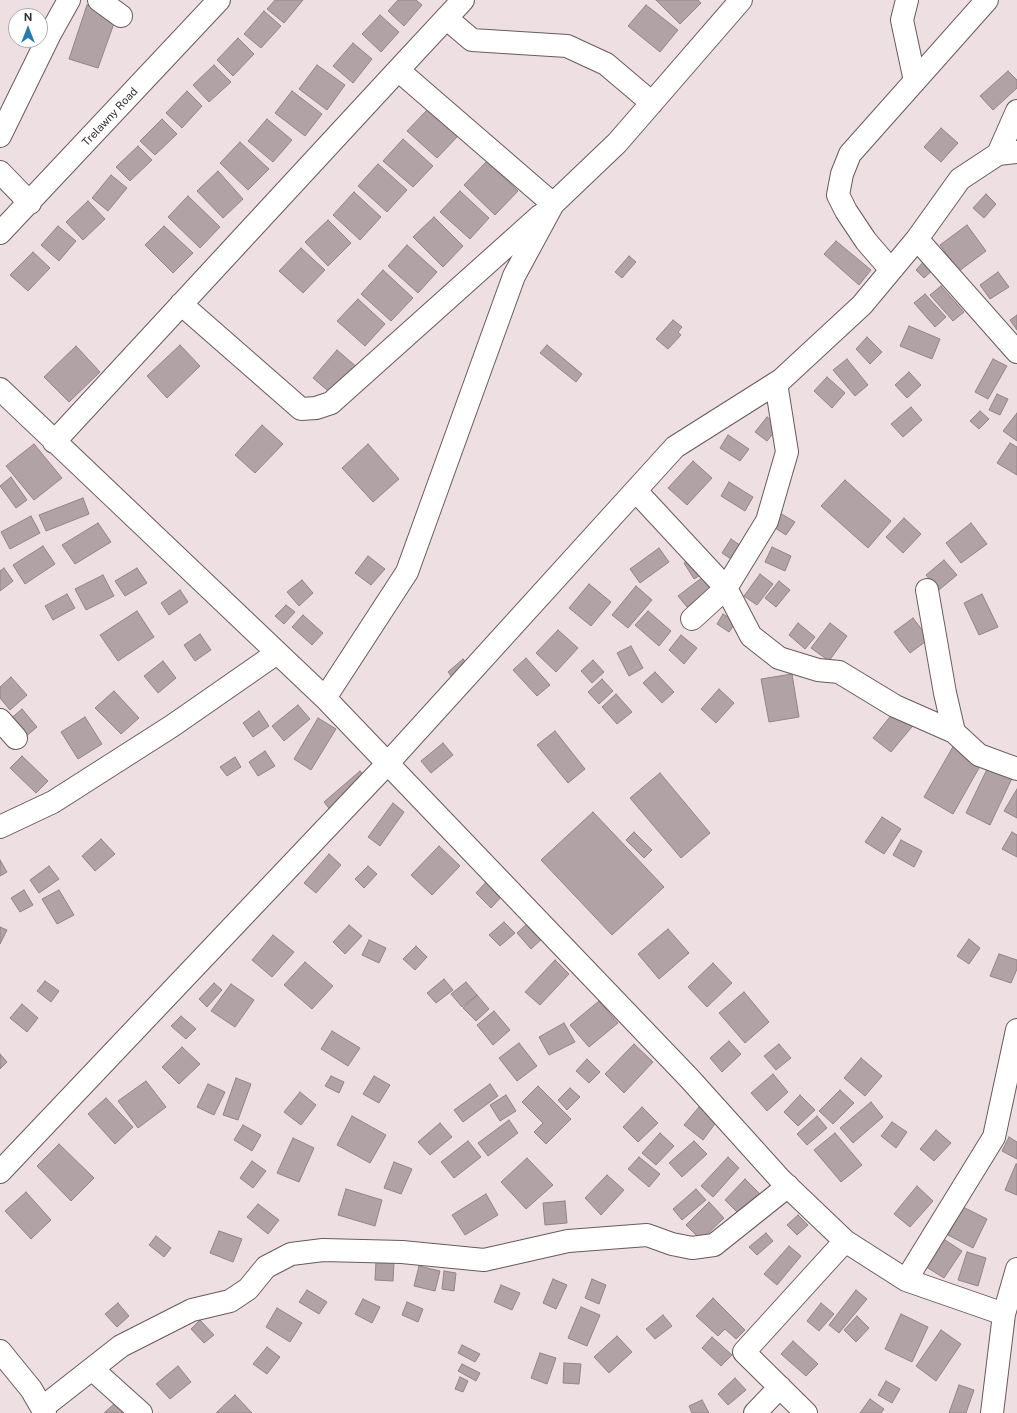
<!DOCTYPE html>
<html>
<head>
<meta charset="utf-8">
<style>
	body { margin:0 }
	#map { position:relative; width:1017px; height:1413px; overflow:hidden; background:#eedfe2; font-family:"Public Sans",sans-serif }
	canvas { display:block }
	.north { position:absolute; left:8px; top:8px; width:40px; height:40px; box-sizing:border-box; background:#fff; border:1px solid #aeabac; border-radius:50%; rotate:0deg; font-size:11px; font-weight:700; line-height:16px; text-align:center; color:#342e2f }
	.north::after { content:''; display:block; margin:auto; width:14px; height:18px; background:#297bac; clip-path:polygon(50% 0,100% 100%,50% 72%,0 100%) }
</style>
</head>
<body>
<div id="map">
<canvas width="1017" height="1413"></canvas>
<div class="north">N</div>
</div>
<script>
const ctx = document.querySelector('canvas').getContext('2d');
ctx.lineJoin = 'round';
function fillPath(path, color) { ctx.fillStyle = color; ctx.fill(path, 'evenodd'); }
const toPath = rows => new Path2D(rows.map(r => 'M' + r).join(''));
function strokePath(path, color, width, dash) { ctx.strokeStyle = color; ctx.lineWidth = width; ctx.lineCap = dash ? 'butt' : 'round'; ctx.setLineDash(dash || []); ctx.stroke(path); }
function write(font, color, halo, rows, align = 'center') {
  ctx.font = font + ' "Public Sans",sans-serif'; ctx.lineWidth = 3; ctx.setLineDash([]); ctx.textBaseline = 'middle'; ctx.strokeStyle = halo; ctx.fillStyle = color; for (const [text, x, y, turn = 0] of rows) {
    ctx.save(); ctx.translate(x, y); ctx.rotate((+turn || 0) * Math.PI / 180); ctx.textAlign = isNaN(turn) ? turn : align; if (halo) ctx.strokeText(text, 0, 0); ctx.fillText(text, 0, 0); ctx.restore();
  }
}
const building = toPath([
	[275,0,303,0,284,23,267,9,275,0],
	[398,0,416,0,422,5,404,26,388,11,398,0],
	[656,0,698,0,701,3,680,24,656,0],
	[87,5,117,15,98,68,69,59,87,5],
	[646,5,678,30,660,52,628,26,646,5],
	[264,11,281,26,261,48,244,34,264,11],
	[380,15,399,32,381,52,362,34,380,15],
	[238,38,254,54,233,76,217,60,238,38],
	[353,43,372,59,353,83,333,66,353,43],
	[214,65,231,82,209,102,193,85,214,65],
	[317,65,345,85,327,110,299,89,317,65],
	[1008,71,1017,80,1017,88,993,110,980,96,1008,71],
	[187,91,202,106,182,128,166,113,187,91],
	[292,91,322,114,305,136,275,113,292,91],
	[428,109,458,136,437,158,407,131,428,109],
	[162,119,177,134,155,155,140,141,162,119],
	[267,119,292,140,273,162,248,141,267,119],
	[941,128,958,143,941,162,924,147,941,128],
	[403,139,433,166,413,187,383,161,403,139],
	[240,142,269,169,248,190,220,163,240,142],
	[138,146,152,160,130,181,116,167,138,146],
	[487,161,518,191,495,215,464,185,487,161],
	[378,164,407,190,387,212,358,186,378,164],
	[218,171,243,199,223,218,197,191,218,171],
	[111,175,127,188,108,211,92,198,111,175],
	[460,191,489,218,470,239,440,212,460,191],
	[354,192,381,217,360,240,333,215,354,192],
	[986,194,996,204,984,218,973,208,986,194],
	[188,196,220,227,200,248,168,217,188,196],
	[88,201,105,219,83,240,66,222,88,201],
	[434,217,463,246,443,267,413,237,434,217],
	[328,220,351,243,328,266,305,242,328,220],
	[967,225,986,251,959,271,940,245,967,225],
	[58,226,76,241,59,261,41,245,58,226],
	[164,226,193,253,173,273,145,245,164,226],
	[836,241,871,270,859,285,824,254,836,241],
	[407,245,437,272,418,293,388,266,407,245],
	[301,248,325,270,303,293,279,271,301,248],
	[33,252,50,268,28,291,10,275,33,252],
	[629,256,636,262,622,278,615,272,629,256],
	[926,259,935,268,924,278,916,270,926,259],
	[383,270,413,298,391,321,361,294,383,270],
	[998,272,1009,287,990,299,980,285,998,272],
	[941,286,964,312,953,321,930,295,941,286],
	[925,294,946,317,935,327,914,303,925,294],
	[358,299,385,324,365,346,337,321,358,299],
	[1017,315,1017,330,1010,320,1017,315],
	[673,320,682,327,678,332,681,335,668,349,656,339,673,320],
	[909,326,940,339,932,359,900,346,909,326],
	[867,337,882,352,870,364,856,349,867,337],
	[180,345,200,366,167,398,147,376,180,345],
	[547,345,582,374,576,382,540,353,547,345],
	[76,346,100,372,69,402,44,377,76,346],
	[337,350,358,368,334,396,313,378,337,350],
	[847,359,868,385,855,396,833,370,847,359],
	[993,359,1007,366,988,399,975,392,993,359],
	[909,372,921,385,907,398,895,385,909,372],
	[827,377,845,393,832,408,814,391,827,377],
	[997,394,1008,399,1000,415,989,410,997,394],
	[911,407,922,420,903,437,891,424,911,407],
	[980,411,989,419,979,429,970,421,980,411],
	[1017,413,1017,441,1003,431,1017,413],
	[767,417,779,426,767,441,755,432,767,417],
	[262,425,283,444,255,473,235,455,262,425],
	[728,435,749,449,740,461,720,448,728,435],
	[1010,443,1017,447,1017,475,997,463,1010,443],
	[34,444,62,478,34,500,6,466,34,444],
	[368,444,399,479,373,502,342,468,368,444],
	[693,461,712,478,687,505,668,488,693,461],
	[11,477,27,500,16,508,0,486,11,477],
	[845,480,891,521,868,548,821,506,845,480],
	[729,482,753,497,745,511,721,496,729,482],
	[83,498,89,514,46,531,39,515,83,498],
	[780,513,795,522,786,535,772,526,780,513],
	[31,516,40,533,10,549,1,532,31,516],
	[904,518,921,534,903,553,886,537,904,518],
	[98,523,111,542,75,564,62,545,98,523],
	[971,523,987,544,961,563,946,543,971,523],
	[731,539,744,548,734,561,722,553,731,539],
	[43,546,55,564,25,584,13,565,43,546],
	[772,547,791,556,785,571,765,562,772,547],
	[659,548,669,562,640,583,630,569,659,548],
	[368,556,385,569,371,585,355,573,368,556],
	[695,556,704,573,694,579,684,563,695,556],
	[944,560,957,575,939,590,926,575,944,560],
	[4,568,13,581,0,591,0,571,4,568],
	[137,568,147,583,125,596,115,581,137,568],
	[708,573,716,585,687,607,678,596,708,573],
	[760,574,773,584,757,605,744,596,760,574],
	[103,575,114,596,86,610,75,589,103,575],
	[302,580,313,593,299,606,287,592,302,580],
	[779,581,790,590,776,607,765,598,779,581],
	[589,584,611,602,591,626,569,608,589,584],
	[636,586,652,600,628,628,612,615,636,586],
	[180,590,188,602,169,615,161,603,180,590],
	[67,594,75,608,53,620,45,606,67,594],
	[982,594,998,627,979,635,964,603,982,594],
	[286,605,295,612,284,624,275,616,286,605],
	[137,611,154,637,118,661,100,635,137,611],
	[648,611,671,631,659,646,635,625,648,611],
	[723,614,736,622,729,632,717,624,723,614],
	[303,615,323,633,312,645,292,627,303,615],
	[913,618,929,639,910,653,894,632,913,618],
	[798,623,815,637,805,649,789,635,798,623],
	[830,623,847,636,829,661,811,648,830,623],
	[558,630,578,648,556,672,536,653,558,630],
	[200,634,211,650,195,661,184,645,200,634],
	[681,635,697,648,684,664,669,650,681,635],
	[631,646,643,668,629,676,617,653,631,646],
	[526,658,550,685,537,696,513,670,526,658],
	[463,659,471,669,456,682,448,672,463,659],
	[593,660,604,672,592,683,581,671,593,660],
	[163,661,176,678,158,693,144,676,163,661],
	[655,672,674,692,662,703,643,683,655,672],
	[792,674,799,717,769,722,761,679,792,674],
	[11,677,27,695,10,710,0,698,0,687,11,677],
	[602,679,613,691,599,704,588,692,602,679],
	[719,689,734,703,716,723,701,709,719,689],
	[114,691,139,718,121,734,95,708,114,691],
	[616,694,632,712,617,724,602,707,616,694],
	[298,705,310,719,284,741,272,726,298,705],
	[897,708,916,722,891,752,873,738,897,708],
	[22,709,37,727,24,738,9,720,22,709],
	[259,711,269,726,253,737,243,723,259,711],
	[85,717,102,744,78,759,61,732,85,717],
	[318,718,336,729,311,770,294,759,318,718],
	[555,731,585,769,568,783,537,745,555,731],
	[443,743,453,755,431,773,421,761,443,743],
	[954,745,983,761,953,814,924,797,954,745],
	[265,751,275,766,258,776,249,762,265,751],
	[22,756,48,781,36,793,10,768,22,756],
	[235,757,241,767,227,776,220,767,235,757],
	[990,763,1014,774,990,825,966,813,990,763],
	[360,771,368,780,332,812,324,802,360,771],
	[660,773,710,833,681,858,630,798,660,773],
	[1017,789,1017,818,1004,811,1017,789],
	[393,803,404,812,380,846,368,837,393,803],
	[593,812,664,887,612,935,541,860,593,812],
	[882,817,901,829,884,854,865,842,882,817],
	[634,832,652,850,644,858,626,840,634,832],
	[1012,832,1017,835,1017,857,1002,849,1012,832],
	[101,839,115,854,95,871,82,856,101,839],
	[901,840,922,851,914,867,893,855,901,840],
	[439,846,460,866,432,895,411,875,439,846],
	[329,854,341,865,316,893,304,883,329,854],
	[0,860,7,872,0,876,0,860],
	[49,866,59,879,39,893,30,880,49,866],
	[368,866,377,874,364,888,355,879,368,866],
	[488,880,503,895,491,908,476,893,488,880],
	[24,890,33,905,20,912,11,898,24,890],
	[59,890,74,915,57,924,42,899,59,890],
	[532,919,547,934,531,949,517,933,532,919],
	[504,922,515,933,500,946,489,935,504,922],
	[349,925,362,936,345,954,333,942,349,925],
	[0,927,7,930,0,944,0,927],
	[668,929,689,953,659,979,638,954,668,929],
	[273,935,294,952,272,977,252,960,273,935],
	[969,939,980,948,969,964,957,956,969,939],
	[369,940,386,948,379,963,362,955,369,940],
	[416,946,427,957,415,970,403,959,416,946],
	[999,954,1017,960,1017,969,1011,983,990,976,999,954],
	[555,960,569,974,540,1005,525,992,555,960],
	[305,962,333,986,312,1009,284,985,305,962],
	[713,963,732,983,707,1007,688,987,713,963],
	[444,979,453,990,436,1003,427,993,444,979],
	[45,981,59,991,51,1002,37,991,45,981],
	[466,982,477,995,462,1007,451,994,466,982],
	[214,983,222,990,207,1007,199,999,214,983],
	[231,984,254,1000,235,1027,211,1011,231,984],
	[744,992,769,1022,745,1043,719,1013,744,992],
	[477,995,489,1009,476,1021,463,1008,477,995],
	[599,1001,618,1023,589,1047,570,1025,599,1001],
	[22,1004,38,1018,27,1032,10,1018,22,1004],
	[494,1011,510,1030,493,1045,477,1025,494,1011],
	[181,1016,196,1029,186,1039,171,1026,181,1016],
	[564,1023,575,1042,549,1055,539,1037,564,1023],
	[332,1031,360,1048,348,1066,321,1049,332,1031],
	[729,1041,741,1054,722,1072,710,1058,729,1041],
	[519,1043,537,1066,517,1081,499,1058,519,1043],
	[634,1044,653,1062,624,1093,605,1074,634,1044],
	[779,1044,791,1058,776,1070,764,1056,779,1044],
	[182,1047,200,1064,179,1084,162,1067,182,1047],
	[0,1054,7,1062,0,1069,0,1054],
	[861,1058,882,1076,865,1096,844,1078,861,1058],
	[587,1059,600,1072,589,1083,576,1071,587,1059],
	[773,1074,788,1092,767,1111,751,1093,773,1074],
	[331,1076,344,1082,339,1093,325,1086,331,1076],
	[374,1076,390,1085,379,1103,363,1094,374,1076],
	[236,1078,251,1084,238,1120,223,1115,236,1078],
	[146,1081,166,1107,138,1128,118,1101,146,1081],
	[208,1084,225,1092,214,1115,197,1107,208,1084],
	[490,1084,498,1096,463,1122,454,1110,490,1084],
	[538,1086,571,1119,546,1144,534,1132,543,1123,522,1102,538,1086],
	[570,1088,580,1097,567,1110,558,1100,570,1088],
	[840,1090,854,1103,833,1124,819,1111,840,1090],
	[300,1092,316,1105,301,1125,284,1112,300,1092],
	[506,1095,516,1111,500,1121,490,1105,506,1095],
	[800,1095,815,1110,798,1126,784,1112,800,1095],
	[106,1098,133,1127,115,1144,88,1114,106,1098],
	[871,1102,883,1117,853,1143,840,1128,871,1102],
	[642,1107,658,1123,638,1142,623,1127,642,1107],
	[699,1107,717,1121,703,1140,684,1125,699,1107],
	[352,1116,386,1135,370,1163,337,1145,352,1116],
	[817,1116,827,1128,807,1145,797,1134,817,1116],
	[509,1120,518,1133,488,1156,478,1143,509,1120],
	[892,1122,907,1132,896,1148,881,1136,892,1122],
	[440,1123,452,1137,430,1155,418,1142,440,1123],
	[243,1125,261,1135,252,1151,234,1140,243,1125],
	[936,1130,951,1143,934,1161,920,1149,936,1130],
	[660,1133,674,1146,656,1165,642,1153,660,1133],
	[835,1133,862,1165,841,1182,814,1150,835,1133],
	[1009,1137,1017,1142,1017,1159,1002,1151,1009,1137],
	[293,1138,314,1148,299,1182,277,1173,293,1138],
	[468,1141,481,1157,454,1178,441,1162,468,1141],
	[694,1141,707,1154,682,1177,669,1163,694,1141],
	[59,1144,94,1178,71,1201,37,1166,59,1144],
	[639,1157,660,1174,649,1187,628,1169,639,1157],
	[728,1157,739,1168,713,1197,701,1186,728,1157],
	[527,1158,553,1185,526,1209,501,1182,527,1158],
	[252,1161,266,1171,253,1188,240,1178,252,1161],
	[394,1162,412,1169,401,1194,384,1188,394,1162],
	[1016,1164,1017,1164,1017,1195,1005,1190,1016,1164],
	[607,1175,624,1190,601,1215,585,1198,607,1175],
	[745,1179,762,1196,741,1216,725,1200,745,1179],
	[917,1186,933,1201,910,1227,894,1214,917,1186],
	[346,1189,382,1200,375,1226,338,1215,346,1189],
	[696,1189,706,1200,682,1220,673,1209,696,1189],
	[26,1192,51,1220,31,1239,5,1211,26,1192],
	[486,1194,498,1215,465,1235,452,1215,486,1194],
	[565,1201,567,1223,545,1225,543,1203,565,1201],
	[709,1202,724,1218,701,1240,686,1225,709,1202],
	[258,1204,279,1220,268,1234,247,1217,258,1204],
	[963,1207,987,1219,973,1248,948,1235,963,1207],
	[798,1215,808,1225,797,1235,787,1225,798,1215],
	[219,1231,242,1239,233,1262,210,1253,219,1231],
	[766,1233,773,1241,757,1255,749,1247,766,1233],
	[156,1236,171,1248,164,1257,149,1245,156,1236],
	[942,1238,962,1251,944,1278,923,1265,942,1238],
	[789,1246,801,1256,777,1285,764,1274,789,1246],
	[967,1252,986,1258,978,1286,958,1280,967,1252],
	[376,1261,394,1262,393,1281,375,1280,376,1261],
	[419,1266,440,1271,435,1291,414,1286,419,1266],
	[444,1271,456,1273,454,1291,442,1289,444,1271],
	[553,1279,567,1285,556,1309,543,1303,553,1279],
	[592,1279,606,1285,599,1304,585,1298,592,1279],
	[501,1285,520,1293,512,1310,494,1302,501,1285],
	[307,1290,327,1302,319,1314,299,1302,307,1290],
	[856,1290,867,1299,839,1333,829,1325,856,1290],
	[713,1298,745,1330,736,1339,725,1329,718,1336,696,1316,713,1298],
	[363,1299,380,1307,372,1323,355,1314,363,1299],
	[407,1302,423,1309,418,1322,402,1315,407,1302],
	[118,1303,129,1316,117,1327,105,1314,118,1303],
	[821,1303,834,1314,819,1331,807,1321,821,1303],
	[581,1307,600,1315,587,1346,568,1338,581,1307],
	[277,1308,302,1323,290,1342,266,1327,277,1308],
	[901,1314,928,1327,912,1362,885,1349,901,1314],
	[663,1315,672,1326,655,1339,646,1329,663,1315],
	[857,1316,869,1328,856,1342,844,1330,857,1316],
	[200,1320,214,1335,204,1343,191,1329,200,1320],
	[941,1330,961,1344,936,1381,916,1366,941,1330],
	[617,1336,632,1352,609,1373,594,1357,617,1336],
	[712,1337,732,1355,721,1366,702,1348,712,1337],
	[793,1341,818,1364,806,1376,781,1354,793,1341],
	[462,1345,480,1354,475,1362,458,1353,462,1345],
	[267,1347,280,1357,267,1374,253,1364,267,1347],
	[540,1353,556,1358,547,1384,531,1378,540,1353],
	[564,1363,581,1364,579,1384,563,1383,564,1363],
	[462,1364,480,1373,476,1381,458,1371,462,1364],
	[178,1366,191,1382,170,1399,156,1384,178,1366],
	[460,1377,468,1381,463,1392,455,1389,460,1377],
	[735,1378,746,1390,728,1405,718,1394,735,1378],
	[886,1381,900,1389,892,1403,878,1395,886,1381],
	[959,1385,974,1390,966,1413,949,1413,959,1385],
	[235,1395,252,1413,216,1413,235,1395],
	[870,1399,884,1409,881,1413,860,1413,870,1399],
	[702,1400,709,1413,692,1413,689,1406,702,1400],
	[115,1403,124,1413,104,1413,115,1403]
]);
const minor = toPath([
	[99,0,121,16],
	[907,0,902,20,915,81],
	[446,18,472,40,567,46,606,64,652,103],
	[398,70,463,0],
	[0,136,50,34,69,0],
	[998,154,1017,111],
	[0,172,30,203],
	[0,233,219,0],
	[917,239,1017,352],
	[891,270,866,241,846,211,838,195,842,174,850,154,987,0],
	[181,304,301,409,316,408,331,403,541,215],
	[0,389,325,698,689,1078,781,1180,845,1241,906,1280,1004,1314],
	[54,442,398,70,553,204,617,143,741,0],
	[636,491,726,588,751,636,779,658,818,670,839,672,895,706,954,732],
	[927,590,945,693,954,732,979,755,1017,769],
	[692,619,726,588,767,521,787,452,776,383],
	[325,698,407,572,514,276,553,204],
	[0,720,16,738],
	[0,827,53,802,172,726,277,653],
	[0,1172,388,763,675,447,781,380,862,305,917,239,960,179,998,154,1017,152],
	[906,1280,994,1137,1017,1030],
	[0,1351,31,1389,45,1413],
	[92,1369,141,1413],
	[42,1408,121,1346,192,1310,230,1301,248,1289,266,1267,291,1254,323,1250,402,1252,484,1260,568,1241,647,1235,672,1244,692,1248,714,1245,788,1186],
	[755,1413,780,1387],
	[806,1413,744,1352,845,1241],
	[992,1413,1004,1314,1017,1269]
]);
const streetNames = [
	["Trelawny Road",110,117,-47]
];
fillPath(building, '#b1a3a5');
strokePath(building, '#928487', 1);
strokePath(minor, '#675b5d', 24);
strokePath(minor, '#fff', 22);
write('11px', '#342e2f', '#fff', streetNames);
</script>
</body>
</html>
